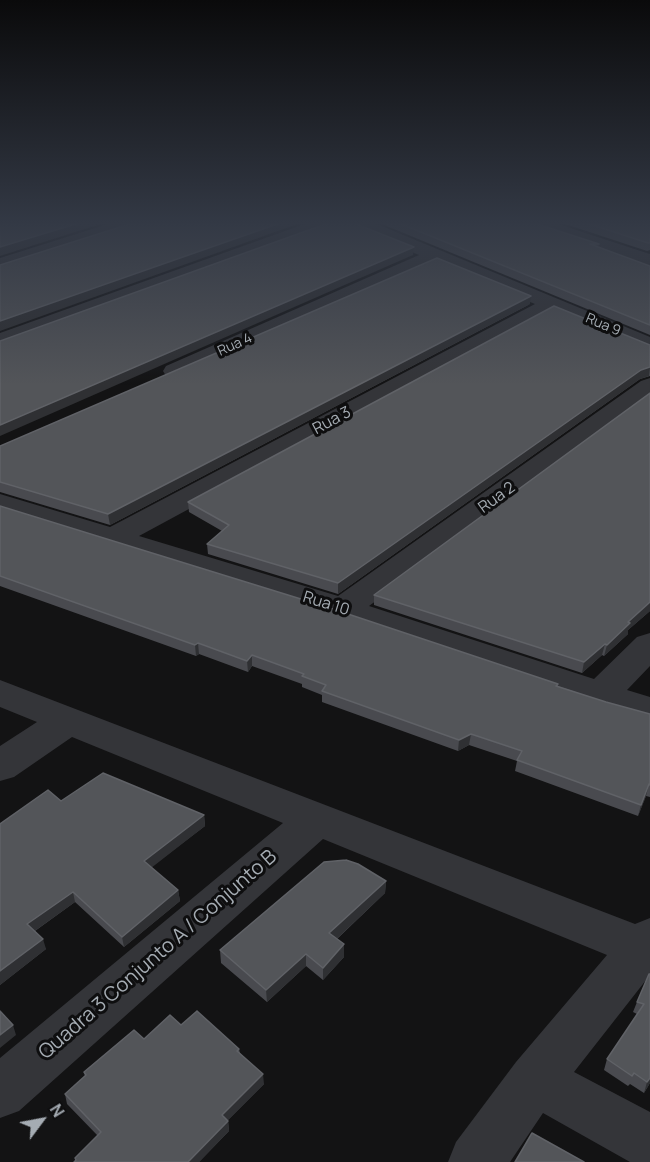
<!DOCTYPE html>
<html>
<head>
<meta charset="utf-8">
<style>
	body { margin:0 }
	#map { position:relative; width:650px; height:1162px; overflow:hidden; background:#131314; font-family:Manrope,sans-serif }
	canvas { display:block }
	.north { position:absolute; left:12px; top:1090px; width:60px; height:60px; -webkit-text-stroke:4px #0e0e0f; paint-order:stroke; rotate:58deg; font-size:16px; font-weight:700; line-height:24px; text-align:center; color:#a5acb3 }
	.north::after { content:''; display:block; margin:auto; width:21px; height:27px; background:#a5acb3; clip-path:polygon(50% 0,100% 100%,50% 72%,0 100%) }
</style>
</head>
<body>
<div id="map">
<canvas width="650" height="1162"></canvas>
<div class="north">N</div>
</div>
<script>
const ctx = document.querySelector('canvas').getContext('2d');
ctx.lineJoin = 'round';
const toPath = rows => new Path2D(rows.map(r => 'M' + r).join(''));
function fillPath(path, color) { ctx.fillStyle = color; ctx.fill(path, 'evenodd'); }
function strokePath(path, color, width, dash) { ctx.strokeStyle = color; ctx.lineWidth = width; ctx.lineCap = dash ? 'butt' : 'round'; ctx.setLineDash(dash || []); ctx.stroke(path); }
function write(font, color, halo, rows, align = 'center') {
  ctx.font = font + ' Manrope,sans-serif'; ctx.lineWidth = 6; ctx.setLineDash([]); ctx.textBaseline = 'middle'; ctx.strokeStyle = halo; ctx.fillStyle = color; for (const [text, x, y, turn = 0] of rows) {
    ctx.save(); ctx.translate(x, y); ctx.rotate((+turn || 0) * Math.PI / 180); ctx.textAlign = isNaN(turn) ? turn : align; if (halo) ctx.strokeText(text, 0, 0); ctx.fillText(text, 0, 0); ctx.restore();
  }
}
const minor = toPath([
	[114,222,142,222,140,226,0,271,0,258,114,222],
	[310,222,336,222,334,226,0,348,0,333,310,222],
	[347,222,372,222,650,337,650,352,553,312,139,536,338,596,641,381,650,378,650,398,369,606,594,679,637,637,650,633,650,666,627,690,650,697,650,724,331,617,0,513,0,494,110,527,535,304,436,263,184,376,175,378,166,376,163,371,166,366,419,255,349,226,347,222],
	[525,222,552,222,650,254,650,267,527,226,525,222],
	[0,680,635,924,650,918,650,975,574,1072,650,1112,650,1162,630,1162,543,1113,510,1162,448,1162,456,1142,516,1062,607,955,323,839,19,1111,0,1118,0,1058,283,823,72,737,14,777,0,781,0,746,37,722,0,707,0,680]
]);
const wall = toPath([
	[377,222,531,222,599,244,598,247,650,266,650,335],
	[559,222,650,222,650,250,647,251],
	[530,304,110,525,0,492,0,446],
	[650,345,650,376,640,379,338,594,208,554,207,544,222,531,189,512,188,502],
	[650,393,650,611,628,630,628,634,604,656,602,655,582,673,374,605,374,595],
	[0,506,558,684,558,686,606,702,650,714,650,797,646,796,638,816,515,771,517,761,469,745,458,751,322,702,322,695,302,687,302,684,252,666,248,672,199,654,196,656,0,586],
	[61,801,204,815,205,826,151,867,178,890,180,901,124,947,75,902,35,931,46,949,0,985,0,824],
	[386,881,385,893,337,939,344,944,344,957,323,980,306,966,267,1002,221,963,220,950],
	[649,974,650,1083,644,1093,630,1084,628,1086,604,1070,607,1059,637,1014,633,1012,637,1002],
	[181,1025,239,1049,240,1053,264,1084,228,1120,229,1131,199,1162,74,1162,76,1161,75,1158,98,1136,67,1104,65,1094,85,1076,84,1072,144,1039]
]);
const shadedWall = toPath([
	[82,222,107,222,0,256,0,247],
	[283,222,303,222,0,331,0,321],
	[414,247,413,255,0,436,0,425],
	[531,296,530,304,110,525,108,514],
	[650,367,649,376,640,379,338,594,338,583,641,370],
	[650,602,650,611,628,630,628,634,604,656,607,645,628,622],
	[198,643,199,654,196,656,195,645],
	[605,644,602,655,582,673,584,662],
	[252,655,252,666,248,672,247,661],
	[471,734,469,745,458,751,459,740],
	[649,784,646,796,638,816,641,805],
	[204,815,205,826,146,872,144,861],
	[386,881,385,893,329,946,329,933],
	[178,890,180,901,124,947,122,937],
	[73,892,75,902,29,935,27,924],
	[43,939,46,949,0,985,0,971],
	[344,944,344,957,323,980,323,968],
	[306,954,306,966,267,1002,266,990],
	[13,1025,16,1035,0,1048,0,1035],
	[263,1074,264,1084,223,1125,222,1115],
	[650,1078,650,1083,644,1093,647,1082],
	[228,1121,229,1131,199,1162,188,1162]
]);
const building = toPath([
	[0,222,82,222,0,247,0,222],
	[136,222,283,222,0,321,0,265,136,222],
	[331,222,351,222,414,247,0,425,0,341,331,222],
	[396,222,531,222,599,244,590,244,650,266,650,325,396,222],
	[583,222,650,222,650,243,648,243,583,222],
	[437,258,531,296,108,514,0,482,0,446,437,258],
	[554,306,650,345,650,367,641,370,338,583,207,544,229,525,188,502,554,306],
	[650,393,650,602,628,622,630,623,607,645,605,644,584,662,374,595,650,393],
	[0,506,330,608,558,684,556,686,606,702,650,714,650,785,649,784,641,805,517,760,522,751,471,734,459,740,322,691,326,685,302,676,304,674,252,655,247,661,198,643,195,645,0,576,0,506],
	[103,773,204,815,144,861,178,890,122,937,73,892,27,924,43,939,0,971,0,824,48,790,61,801,103,773],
	[346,860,358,864,386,881,329,933,344,944,323,968,306,954,266,990,220,950,324,862,346,860],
	[649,974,650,974,650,1078,647,1082,634,1073,632,1076,607,1059,644,1004,637,1002,649,974],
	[0,1011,13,1025,0,1035,0,1011],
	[197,1011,239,1049,237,1051,263,1074,222,1115,228,1121,188,1162,74,1162,76,1160,75,1158,101,1132,65,1094,86,1075,84,1072,134,1030,144,1039,170,1015,181,1025,197,1011],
	[532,1133,584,1162,515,1162,532,1133]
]);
const farStreetnames = [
	["Rua 9",603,325,23],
	["Rua 4",235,345,-24]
];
const streetNames = [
	["Rua 3",332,421,-28],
	["Rua 2",497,498,-36],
	["Rua 10",326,604,17]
];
const nearStreetnames = [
	["Quadra 3 Conjunto A / Conjunto B",158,955,-41]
];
fillPath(minor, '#343539');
fillPath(wall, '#494a4f');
fillPath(shadedWall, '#2f3033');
fillPath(building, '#535559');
strokePath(building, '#606267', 1.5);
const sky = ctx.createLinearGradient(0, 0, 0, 385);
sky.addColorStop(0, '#0a0a0b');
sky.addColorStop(0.58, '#333945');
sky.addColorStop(1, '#33394500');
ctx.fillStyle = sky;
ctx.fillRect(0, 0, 650, 385);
write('14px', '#a5acb3', '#0e0e0f', farStreetnames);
write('16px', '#a5acb3', '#0e0e0f', streetNames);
write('20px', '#a5acb3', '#0e0e0f', nearStreetnames);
</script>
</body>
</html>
